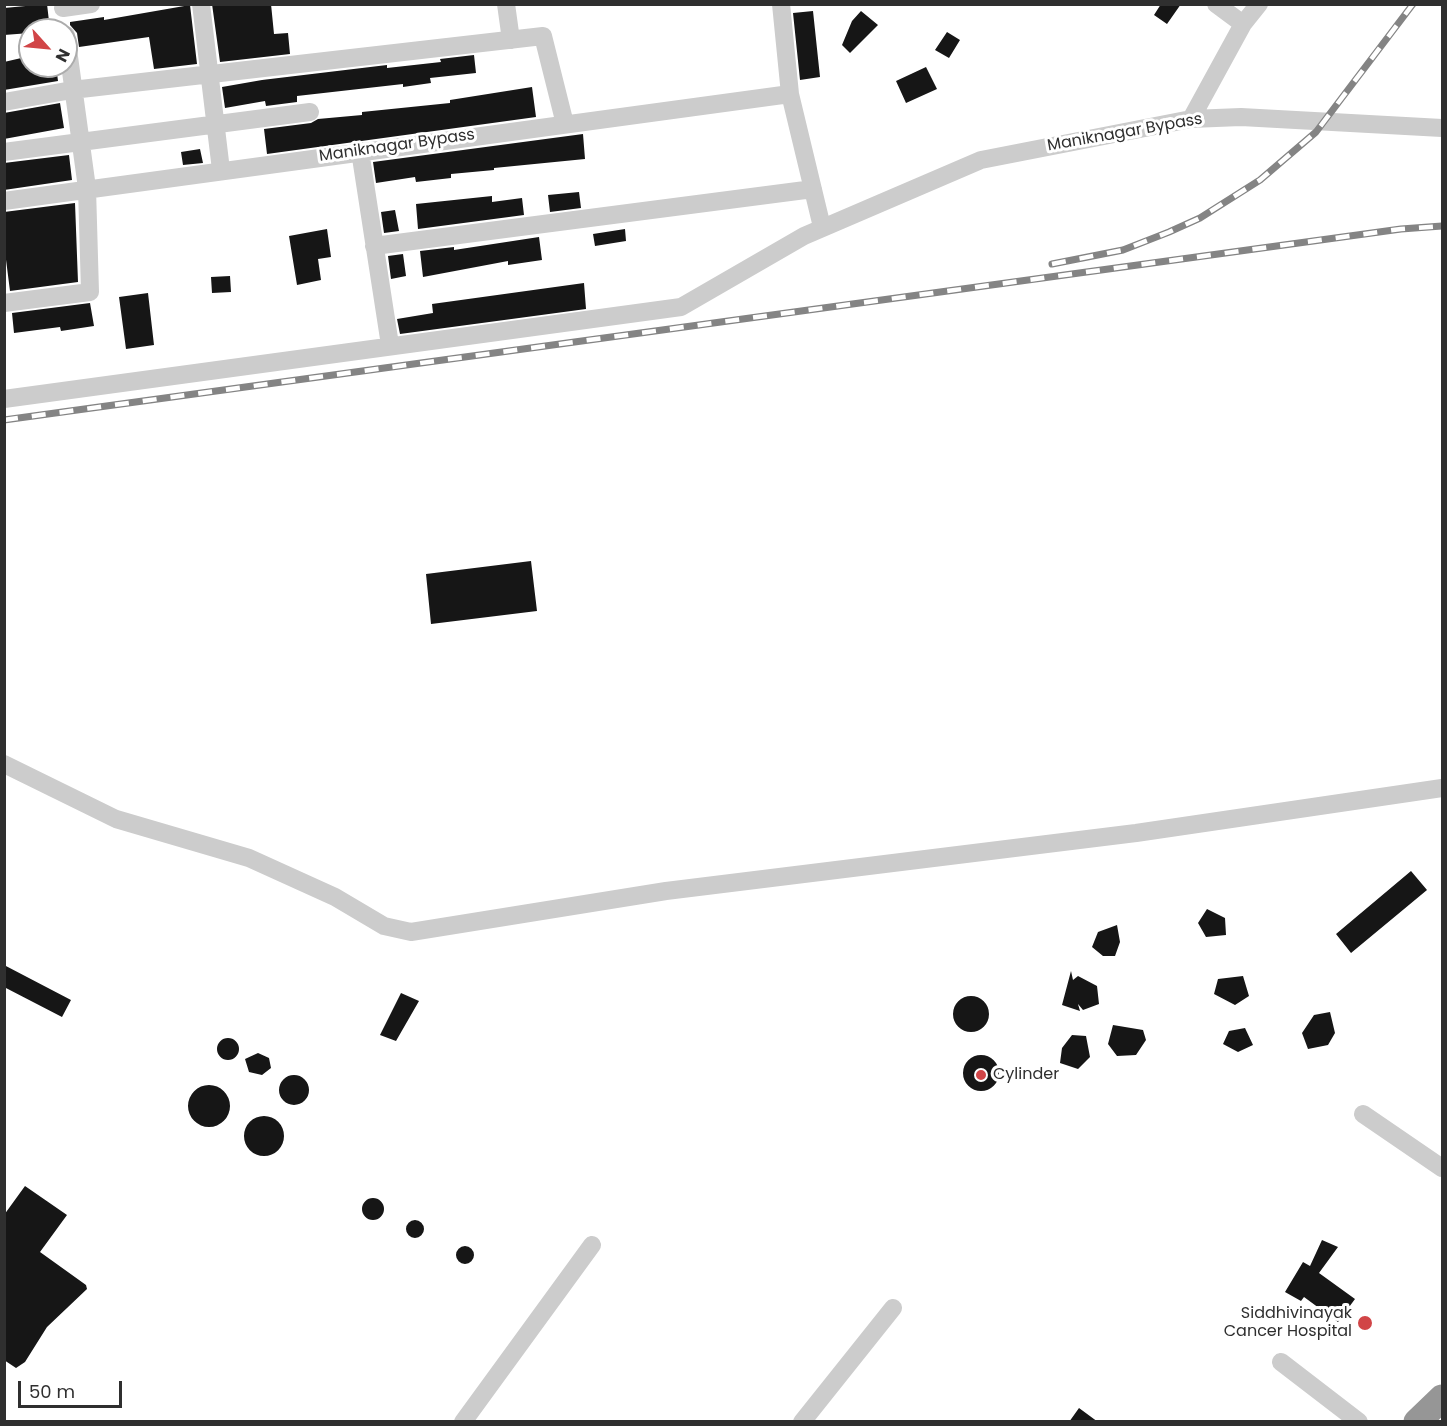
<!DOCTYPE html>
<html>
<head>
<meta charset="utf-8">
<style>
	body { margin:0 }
	#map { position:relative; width:1447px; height:1426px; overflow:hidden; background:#fff; font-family:Poppins,sans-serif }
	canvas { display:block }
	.frame { position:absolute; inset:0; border:6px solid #2f2f2f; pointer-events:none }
	.north { position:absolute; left:18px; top:18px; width:60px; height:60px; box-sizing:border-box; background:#fff; border:2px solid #acacac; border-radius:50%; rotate:117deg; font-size:16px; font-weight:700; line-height:24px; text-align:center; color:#2f2f2f }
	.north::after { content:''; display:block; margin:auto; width:21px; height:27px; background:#d14547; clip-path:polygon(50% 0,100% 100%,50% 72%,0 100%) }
	.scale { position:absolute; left:18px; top:1381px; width:104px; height:27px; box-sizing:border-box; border:3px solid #2f2f2f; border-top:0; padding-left:8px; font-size:18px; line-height:21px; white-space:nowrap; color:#2f2f2f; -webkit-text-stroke:4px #fff; paint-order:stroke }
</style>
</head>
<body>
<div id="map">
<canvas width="1447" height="1426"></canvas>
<div class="frame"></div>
<div class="north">N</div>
<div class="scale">50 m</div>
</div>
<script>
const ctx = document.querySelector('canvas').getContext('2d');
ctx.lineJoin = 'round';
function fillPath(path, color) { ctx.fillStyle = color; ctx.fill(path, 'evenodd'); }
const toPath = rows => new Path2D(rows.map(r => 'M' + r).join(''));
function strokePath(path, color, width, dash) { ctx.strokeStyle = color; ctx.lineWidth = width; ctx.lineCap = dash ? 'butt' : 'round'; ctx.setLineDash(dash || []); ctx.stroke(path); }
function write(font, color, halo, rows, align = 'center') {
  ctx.font = font + ' Poppins,sans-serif'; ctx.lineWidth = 6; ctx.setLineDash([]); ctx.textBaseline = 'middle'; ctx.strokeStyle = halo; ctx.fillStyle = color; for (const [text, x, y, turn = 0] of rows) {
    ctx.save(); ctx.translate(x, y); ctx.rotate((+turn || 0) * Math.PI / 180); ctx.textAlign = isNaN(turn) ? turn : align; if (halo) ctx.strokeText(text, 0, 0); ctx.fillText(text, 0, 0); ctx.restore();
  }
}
const building = toPath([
	[47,4,50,30,30,30,30,33,4,35,4,8],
	[212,4,271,4,274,34,288,33,290,54,220,62],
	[1161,4,1181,4,1167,24,1154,15],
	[190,5,197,64,154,69,149,37,79,47,77,33,70,25,70,22,104,17,104,20],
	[813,11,820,77,800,80,793,13],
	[861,11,878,25,850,53,842,45,852,21],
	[947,32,960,40,949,58,935,50],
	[474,55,476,73,430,78,431,83,403,87,403,84,297,96,297,102,266,106,265,101,225,108,222,87,262,80,387,65,387,68,441,62,440,59],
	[30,56,30,66,56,66,58,81,4,90,4,62],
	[926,67,937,89,906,103,896,81],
	[532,87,536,117,267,154,264,129,311,123,318,119,362,115,362,112,450,103,450,100],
	[60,103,64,128,4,139,4,113],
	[583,134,585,159,494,168,494,170,451,174,451,178,416,182,415,177,376,183,373,162],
	[200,149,203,163,183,165,181,152],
	[69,155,72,180,4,190,4,163],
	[579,192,581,208,550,212,548,195],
	[492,196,492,202,522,198,524,215,418,229,416,204],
	[75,203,78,282,10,291,4,244,4,212],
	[395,210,399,231,384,233,381,212],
	[327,229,331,257,318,259,321,280,297,285,289,236],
	[625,229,626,241,595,246,593,234],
	[539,237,542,260,508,265,508,261,423,277,420,251,454,247,454,250],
	[403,254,406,276,391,279,388,256],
	[230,276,231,292,212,293,211,277],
	[584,283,586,309,400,334,397,319,433,313,432,304],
	[148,293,154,345,126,349,119,297],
	[90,303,94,326,61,331,60,327,14,333,12,313],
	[531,561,537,611,431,624,426,574],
	[1411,871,1427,890,1351,953,1336,934],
	[1207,909,1225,918,1226,935,1206,937,1198,923],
	[1117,925,1120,942,1115,956,1103,956,1092,947,1098,932],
	[4,965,71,1000,62,1017,4,987],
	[1071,971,1073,980,1078,976,1097,986,1099,1004,1083,1010,1078,1004,1080,1011,1062,1005],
	[1243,976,1249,996,1235,1005,1214,994,1218,979],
	[401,993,419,1001,396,1041,380,1035],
	'953 1014a18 18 0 1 1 36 0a18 18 0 1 1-36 0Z',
	[1330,1012,1335,1033,1328,1045,1308,1049,1302,1033,1314,1015],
	[1113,1025,1143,1030,1146,1040,1136,1055,1117,1056,1108,1044],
	[1245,1028,1253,1045,1238,1052,1223,1044,1229,1031],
	[1072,1035,1086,1036,1090,1057,1078,1069,1060,1063,1062,1048],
	'217 1049a11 11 0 1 1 22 0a11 11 0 1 1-22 0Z',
	[258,1053,269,1058,271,1068,262,1075,249,1072,245,1059],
	'963 1073a18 18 0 1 1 36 0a18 18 0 1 1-36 0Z',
	'279 1090a15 15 0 1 1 30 0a15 15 0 1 1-30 0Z',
	'188 1106a21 21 0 1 1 42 0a21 21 0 1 1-42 0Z',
	'244 1136a20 20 0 1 1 40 0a20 20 0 1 1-40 0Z',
	[25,1186,67,1215,40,1252,86,1285,87,1289,47,1327,25,1362,16,1368,4,1360,4,1215],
	'362 1209a11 11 0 1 1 22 0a11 11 0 1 1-22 0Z',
	'406 1229a9 9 0 1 1 18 0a9 9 0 1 1-18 0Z',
	[1322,1240,1338,1247,1319,1273,1355,1299,1338,1322,1304,1297,1301,1301,1285,1292,1303,1262,1310,1266],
	'456 1255a9 9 0 1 1 18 0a9 9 0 1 1-18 0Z',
	[1079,1408,1098,1422,1069,1422]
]);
const minor = toPath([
	[201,4,221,170],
	[506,4,511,40],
	[781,4,790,94,822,227],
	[1216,4,1243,24],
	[63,8,91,4],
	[4,102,72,90,543,36,565,124],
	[1191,119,1243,24,1259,4],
	[360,151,390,345],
	[4,152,310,112],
	[4,201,790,94],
	[374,246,813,189],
	[4,303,90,292,87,188,66,35],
	[4,399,681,307,804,236,981,160,1191,119,1241,117,1442,128],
	[4,764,116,819,249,858,335,897,384,926,411,932,666,891,1136,833,1442,788],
	[1363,1114,1442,1168],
	[1281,1362,1359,1422],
	[463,1422,592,1245],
	[802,1422,893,1308]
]);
const highway = toPath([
	[1417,1422,1442,1398]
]);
const rail = toPath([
	[1052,264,1123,250,1169,232,1200,218,1260,180,1316,132,1413,4],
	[4,420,1401,229,1442,226]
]);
const markers = [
	[981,1075,6,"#d14547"],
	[1365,1323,8,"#d14547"]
];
const streetNames = [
	["Maniknagar Bypass",1125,133,-10],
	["Maniknagar Bypass",397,146,-8]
];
const poiNames = [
	["Cylinder",993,1075],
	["Siddhivinayak",1352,1314,"right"],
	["Cancer Hospital",1352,1332,"right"]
];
fillPath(building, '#161616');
strokePath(minor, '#ccc', 18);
strokePath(highway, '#969696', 27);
strokePath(rail, '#848484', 7);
strokePath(rail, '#fff', 4.5, [14]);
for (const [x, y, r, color] of markers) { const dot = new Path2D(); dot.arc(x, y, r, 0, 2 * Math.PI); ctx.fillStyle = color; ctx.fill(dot); strokePath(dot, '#fff', 2); }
write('16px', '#2f2f2f', '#fff', streetNames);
write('16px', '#2f2f2f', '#fff', poiNames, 'left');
</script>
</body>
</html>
